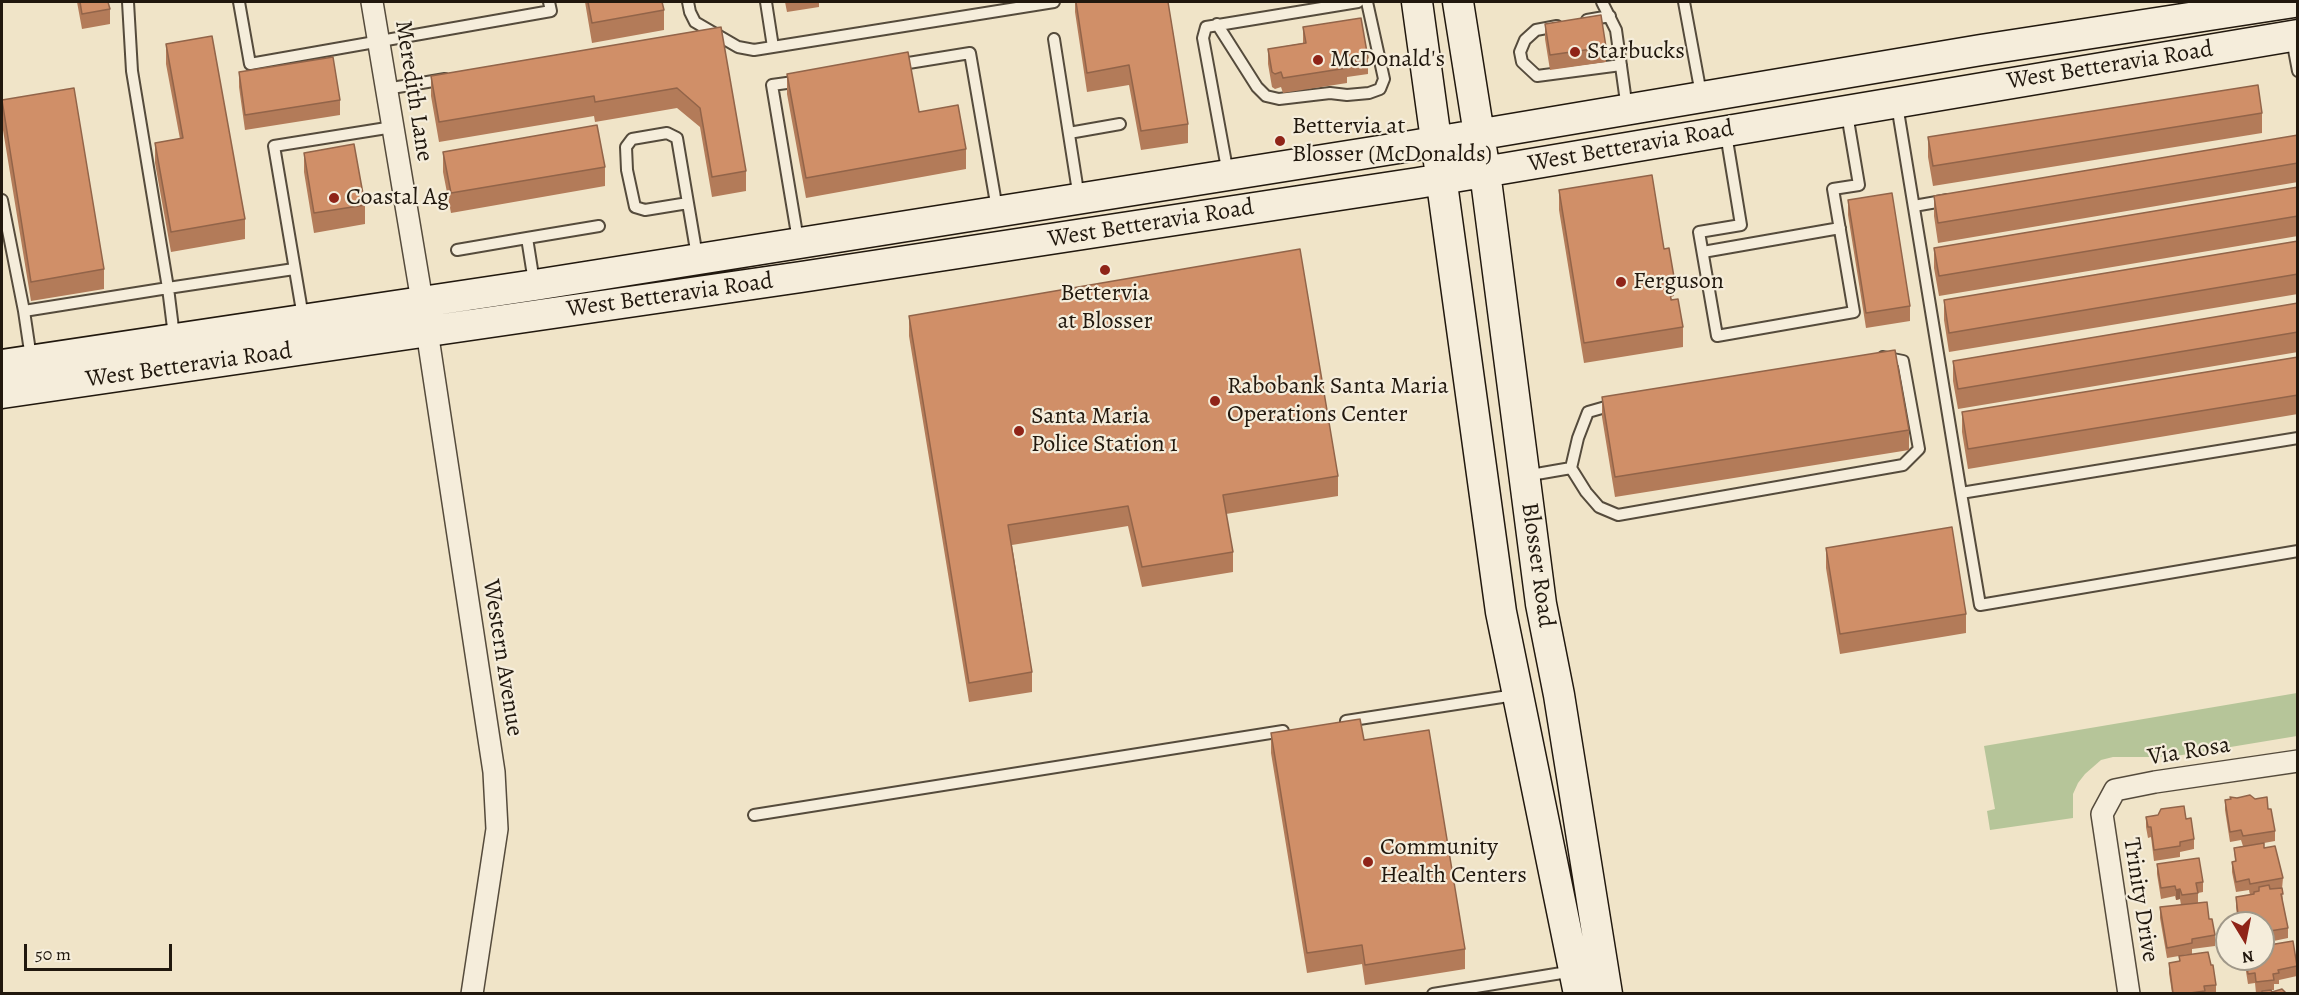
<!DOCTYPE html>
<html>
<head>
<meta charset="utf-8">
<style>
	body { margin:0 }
	#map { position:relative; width:2299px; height:995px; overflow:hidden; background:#f0e4c8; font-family:Alegreya,serif }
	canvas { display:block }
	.frame { position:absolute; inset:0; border:3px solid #21180e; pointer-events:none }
	.north { position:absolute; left:2215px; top:911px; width:60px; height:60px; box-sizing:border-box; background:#f5eddb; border:2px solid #a09889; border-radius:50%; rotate:170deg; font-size:16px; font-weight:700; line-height:24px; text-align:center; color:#21180e }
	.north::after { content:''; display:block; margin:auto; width:21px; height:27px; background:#8f2418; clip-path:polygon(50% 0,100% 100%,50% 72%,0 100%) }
	.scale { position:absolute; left:24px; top:944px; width:148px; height:27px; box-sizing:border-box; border:3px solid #21180e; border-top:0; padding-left:8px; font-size:18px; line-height:21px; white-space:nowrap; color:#21180e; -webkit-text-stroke:4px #f5eddb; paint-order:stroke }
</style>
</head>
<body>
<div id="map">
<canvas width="2299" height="995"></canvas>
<div class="frame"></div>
<div class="north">N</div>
<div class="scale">50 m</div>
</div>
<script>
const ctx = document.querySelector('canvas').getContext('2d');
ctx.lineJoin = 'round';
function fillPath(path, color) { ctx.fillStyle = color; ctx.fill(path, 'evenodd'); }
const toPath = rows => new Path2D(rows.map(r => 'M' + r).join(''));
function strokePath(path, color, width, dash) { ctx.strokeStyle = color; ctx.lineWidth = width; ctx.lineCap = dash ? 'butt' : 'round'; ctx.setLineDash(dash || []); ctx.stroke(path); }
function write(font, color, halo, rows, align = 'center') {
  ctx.font = font + ' Alegreya,serif'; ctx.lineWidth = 4.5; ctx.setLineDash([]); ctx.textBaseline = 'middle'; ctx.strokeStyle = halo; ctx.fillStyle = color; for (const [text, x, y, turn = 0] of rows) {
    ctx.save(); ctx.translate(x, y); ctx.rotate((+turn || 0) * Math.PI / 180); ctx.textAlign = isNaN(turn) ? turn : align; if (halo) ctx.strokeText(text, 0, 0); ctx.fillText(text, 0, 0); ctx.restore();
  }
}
const green = toPath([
	[2297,693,2297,736,2170,757,2113,757,2101,760,2085,774,2078,783,2073,794,2073,818,1990,830,1987,811,1995,809,1984,746]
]);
const lane = toPath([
	[239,2,250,64,551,11,549,2],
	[688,2,690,12,695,22,738,47,754,50,1054,2],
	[766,2,773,47],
	[1602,2,1616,30,1627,109],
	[1684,2,1701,94],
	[1587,20,1610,16],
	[1217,24,1257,87,1266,96,1279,99,1330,93,1347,95,1369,93,1380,89,1384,79,1367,2],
	[1557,26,1536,30,1525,40,1520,52,1522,62,1537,76,1621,65],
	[1054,39,1079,198],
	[2292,39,2298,71],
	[896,65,970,53,997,209],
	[386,89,445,79],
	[1897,105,1961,493,2298,438],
	[1069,133,1120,124],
	[1726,134,1741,225,1699,232,1717,336,1854,312,1833,189,1859,185,1847,114],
	[1228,174,1203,38,1206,27,1358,2],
	[2,200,24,311],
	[688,203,645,210,635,207,627,170,626,147,632,139,667,133,677,138,688,203,697,256],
	[1914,206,1948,200],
	[527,238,599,226],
	[798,240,772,85,801,81],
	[457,250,527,238,534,282],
	[1703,252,1840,228],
	[303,317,274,146,393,127],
	[174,336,168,288,294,269],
	[31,358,24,311,168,288,132,71,128,2],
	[1571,468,1586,492,1599,507,1618,515,1903,465,1919,449,1903,361,1883,357],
	[1525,476,1571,468,1578,438,1588,412,1616,404],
	[1961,493,1980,605,2298,551],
	[1346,721,1515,695],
	[754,815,1283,731],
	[1433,994,1574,971]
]);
const street = toPath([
	[372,2,427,331,494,772,497,829,472,994],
	[2129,994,2102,814,2115,790,2155,782,2298,761]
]);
const secondary = toPath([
	[1417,2,1501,612,1579,994],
	[1458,2,1485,172,1541,604,1559,695,1607,994],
	[2,365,535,285,1411,146,1981,50,2294,2],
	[2,393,801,277,1418,183,2298,35]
]);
const wall = toPath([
	[77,2,108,2,110,9,110,24,82,29],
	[585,2,662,2,664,10,664,30,592,43],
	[785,2,819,2,819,7,787,12],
	[1075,2,1168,2,1188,124,1188,143,1141,150,1129,85,1087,92,1075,12],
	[1545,24,1606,47,1606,62,1550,70,1545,39],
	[721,27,746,171,746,191,712,197,700,127,677,108,595,122,594,116,439,142,431,96,431,76],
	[1303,27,1368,58,1368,74,1347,77,1347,83,1283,93,1281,87,1275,89,1272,87,1268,64,1268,49,1303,43],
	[166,44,245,219,245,239,171,252,155,163,155,143,180,139,166,64],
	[239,72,340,100,340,115,245,130,239,87],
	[787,74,919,112,966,149,966,169,806,198,787,94],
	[2,100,104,269,104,289,31,301,2,124],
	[2262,113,2262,133,1933,186,1928,157,1928,137],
	[2298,135,2298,182,1938,243,1934,216,1934,196],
	[443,152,605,167,605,186,451,213,443,172],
	[304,153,365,205,365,224,314,233,304,172],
	[2298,187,2298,236,1939,296,1934,268,1934,248],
	[1559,190,1664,249,1674,277,1674,296,1671,297,1683,327,1683,347,1584,363,1559,210],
	[1848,200,1910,306,1910,321,1866,328,1848,215],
	[2298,241,2298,294,1949,352,1944,320,1944,300],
	[2298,303,2298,352,1958,409,1953,381,1953,361],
	[909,316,1338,476,1338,496,1226,514,1233,552,1233,572,1142,587,1128,526,1012,545,1032,672,1032,692,969,702,909,336],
	[2298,357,2298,414,1968,469,1962,432,1962,412],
	[1602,397,1909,430,1909,450,1615,497,1602,417],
	[1826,548,1966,614,1966,633,1840,654,1826,568],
	[1271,733,1364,740,1465,949,1465,969,1365,985,1362,964,1307,973,1271,753],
	[2255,799,2268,809,2275,831,2275,841,2264,843,2264,848,2283,878,2282,889,2283,903,2288,928,2288,938,2264,943,2263,923,2238,923,2236,907,2236,897,2254,894,2250,895,2249,890,2236,892,2232,872,2232,862,2235,861,2234,848,2243,846,2241,840,2230,842,2225,810,2225,800],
	[2146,817,2186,819,2194,839,2194,849,2180,852,2180,857,2154,861,2151,837,2148,838,2146,827],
	[2157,864,2203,882,2203,892,2198,893,2198,903,2209,919,2215,935,2215,946,2192,949,2192,954,2183,955,2216,985,2216,993,2172,993,2169,973,2169,963,2179,961,2179,956,2167,958,2160,918,2160,907,2181,905,2180,899,2176,900,2175,896,2161,899,2157,874],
	[2244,959,2263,959,2297,966,2297,976,2279,980,2279,984,2274,984,2274,990,2271,990,2272,992,2286,993,2262,993,2262,992,2256,993,2255,983,2248,984]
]);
const shadedWall = toPath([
	[2180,889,2180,899,2176,900,2176,890]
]);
const building = toPath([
	[80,2,108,2,110,9,82,14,80,2],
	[588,2,662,2,664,10,592,23,588,2],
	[1076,2,1168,2,1188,124,1141,131,1129,65,1087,73,1076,2],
	[1601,15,1606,47,1550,55,1545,24,1601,15],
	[1361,18,1368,58,1346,62,1347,68,1283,78,1281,72,1275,74,1272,72,1268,49,1306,43,1303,27,1361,18],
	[721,27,746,171,712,177,700,108,677,88,595,102,594,96,439,122,431,76,721,27],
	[212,36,245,219,171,232,155,143,183,138,166,44,212,36],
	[908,52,919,112,958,105,966,149,806,178,787,74,908,52],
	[333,57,340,100,245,115,239,72,333,57],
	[2258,85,2262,113,1933,166,1928,137,2258,85],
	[74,88,104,269,31,282,2,100,74,88],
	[597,125,605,167,451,193,443,152,597,125],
	[2298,135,2298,163,1938,223,1934,196,2298,135],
	[354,144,365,205,314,213,304,153,354,144],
	[1652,175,1664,249,1669,248,1674,277,1668,278,1671,300,1678,299,1683,327,1584,343,1559,190,1652,175],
	[2298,187,2298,216,1939,276,1934,248,2298,187],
	[1892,193,1910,306,1866,313,1848,200,1892,193],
	[2298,241,2298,274,1949,333,1944,300,2298,241],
	[1300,249,1338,476,1223,495,1233,552,1142,567,1128,506,1008,525,1032,672,969,683,909,316,1300,249],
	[2298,303,2298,332,1958,389,1953,361,2298,303],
	[1895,350,1909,430,1615,477,1602,397,1895,350],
	[2298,357,2298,395,1968,449,1962,412,2298,357],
	[1952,527,1966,614,1840,634,1826,548,1952,527],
	[1360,719,1364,740,1429,730,1465,949,1365,965,1362,945,1307,953,1271,733,1360,719],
	[2250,795,2255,799,2267,797,2268,809,2271,809,2275,831,2243,836,2241,830,2230,832,2225,800,2231,799,2230,797,2237,798,2250,795],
	[2184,806,2186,819,2191,818,2194,839,2180,842,2180,846,2154,850,2151,827,2148,827,2146,817,2158,815,2161,809,2184,806],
	[2264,843,2264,848,2275,846,2283,878,2250,884,2249,879,2236,882,2232,862,2236,861,2234,848,2264,843],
	[2199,858,2203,882,2196,883,2198,893,2182,895,2180,889,2176,890,2175,886,2161,888,2157,864,2199,858],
	[2269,885,2270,889,2282,888,2283,894,2281,894,2288,928,2264,932,2263,923,2239,923,2236,897,2254,894,2254,892,2259,891,2259,887,2269,885],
	[2207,902,2209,919,2212,919,2215,935,2192,939,2192,943,2167,948,2160,907,2207,902],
	[2293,941,2297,966,2278,970,2279,973,2273,974,2274,980,2256,982,2255,973,2248,974,2246,959,2263,959,2263,946,2293,941],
	[2208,952,2211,965,2213,965,2216,985,2204,986,2205,991,2190,993,2173,993,2169,963,2180,961,2179,956,2208,952],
	[2282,989,2286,993,2259,993,2262,993,2262,991,2271,990,2272,992,2282,989]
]);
const markers = [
	[1575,52,6,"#8f2418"],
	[1318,60,6,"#8f2418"],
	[1280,141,6,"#8f2418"],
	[334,198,6,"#8f2418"],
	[1105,270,6,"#8f2418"],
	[1621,282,6,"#8f2418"],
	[1215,401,6,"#8f2418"],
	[1019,431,6,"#8f2418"],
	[1368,862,6,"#8f2418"]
];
const poiNames = [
	["Starbucks",1587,52],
	["McDonald's",1330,60],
	["Bettervia at",1292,127],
	["Blosser (McDonalds)",1292,155],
	["Coastal Ag",346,198],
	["Ferguson",1633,282],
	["Bettervia",1105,294,"center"],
	["at Blosser",1105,322,"center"],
	["Rabobank Santa Maria",1227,387],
	["Operations Center",1227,415],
	["Santa Maria",1031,417],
	["Police Station 1",1031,445],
	["Community",1380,848],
	["Health Centers",1380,876]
];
const streetNames = [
	["West Betteravia Road",2110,66,-9],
	["Meredith Lane",413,91,81],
	["West Betteravia Road",1631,147,-10],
	["West Betteravia Road",1151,224,-9],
	["West Betteravia Road",670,296,-8],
	["West Betteravia Road",189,366,-8],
	["Blosser Road",1537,565,82],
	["Western Avenue",502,658,81],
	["Via Rosa",2189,752,-9],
	["Trinity Drive",2140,900,81]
];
fillPath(green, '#b6c599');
strokePath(lane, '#554b3c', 14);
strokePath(street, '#554b3c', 24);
strokePath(secondary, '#21180e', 33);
strokePath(lane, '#f5eddb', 10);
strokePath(street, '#f5eddb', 21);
strokePath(secondary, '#f5eddb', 30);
fillPath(wall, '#b37b59');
fillPath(shadedWall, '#926449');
fillPath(building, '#d08f68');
strokePath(building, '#926449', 1.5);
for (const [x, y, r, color] of markers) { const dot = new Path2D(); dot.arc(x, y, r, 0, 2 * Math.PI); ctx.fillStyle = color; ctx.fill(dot); strokePath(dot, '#f5eddb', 2); }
write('24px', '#21180e', '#f5eddb', poiNames, 'left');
write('24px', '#21180e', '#f5eddb', streetNames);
</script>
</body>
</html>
